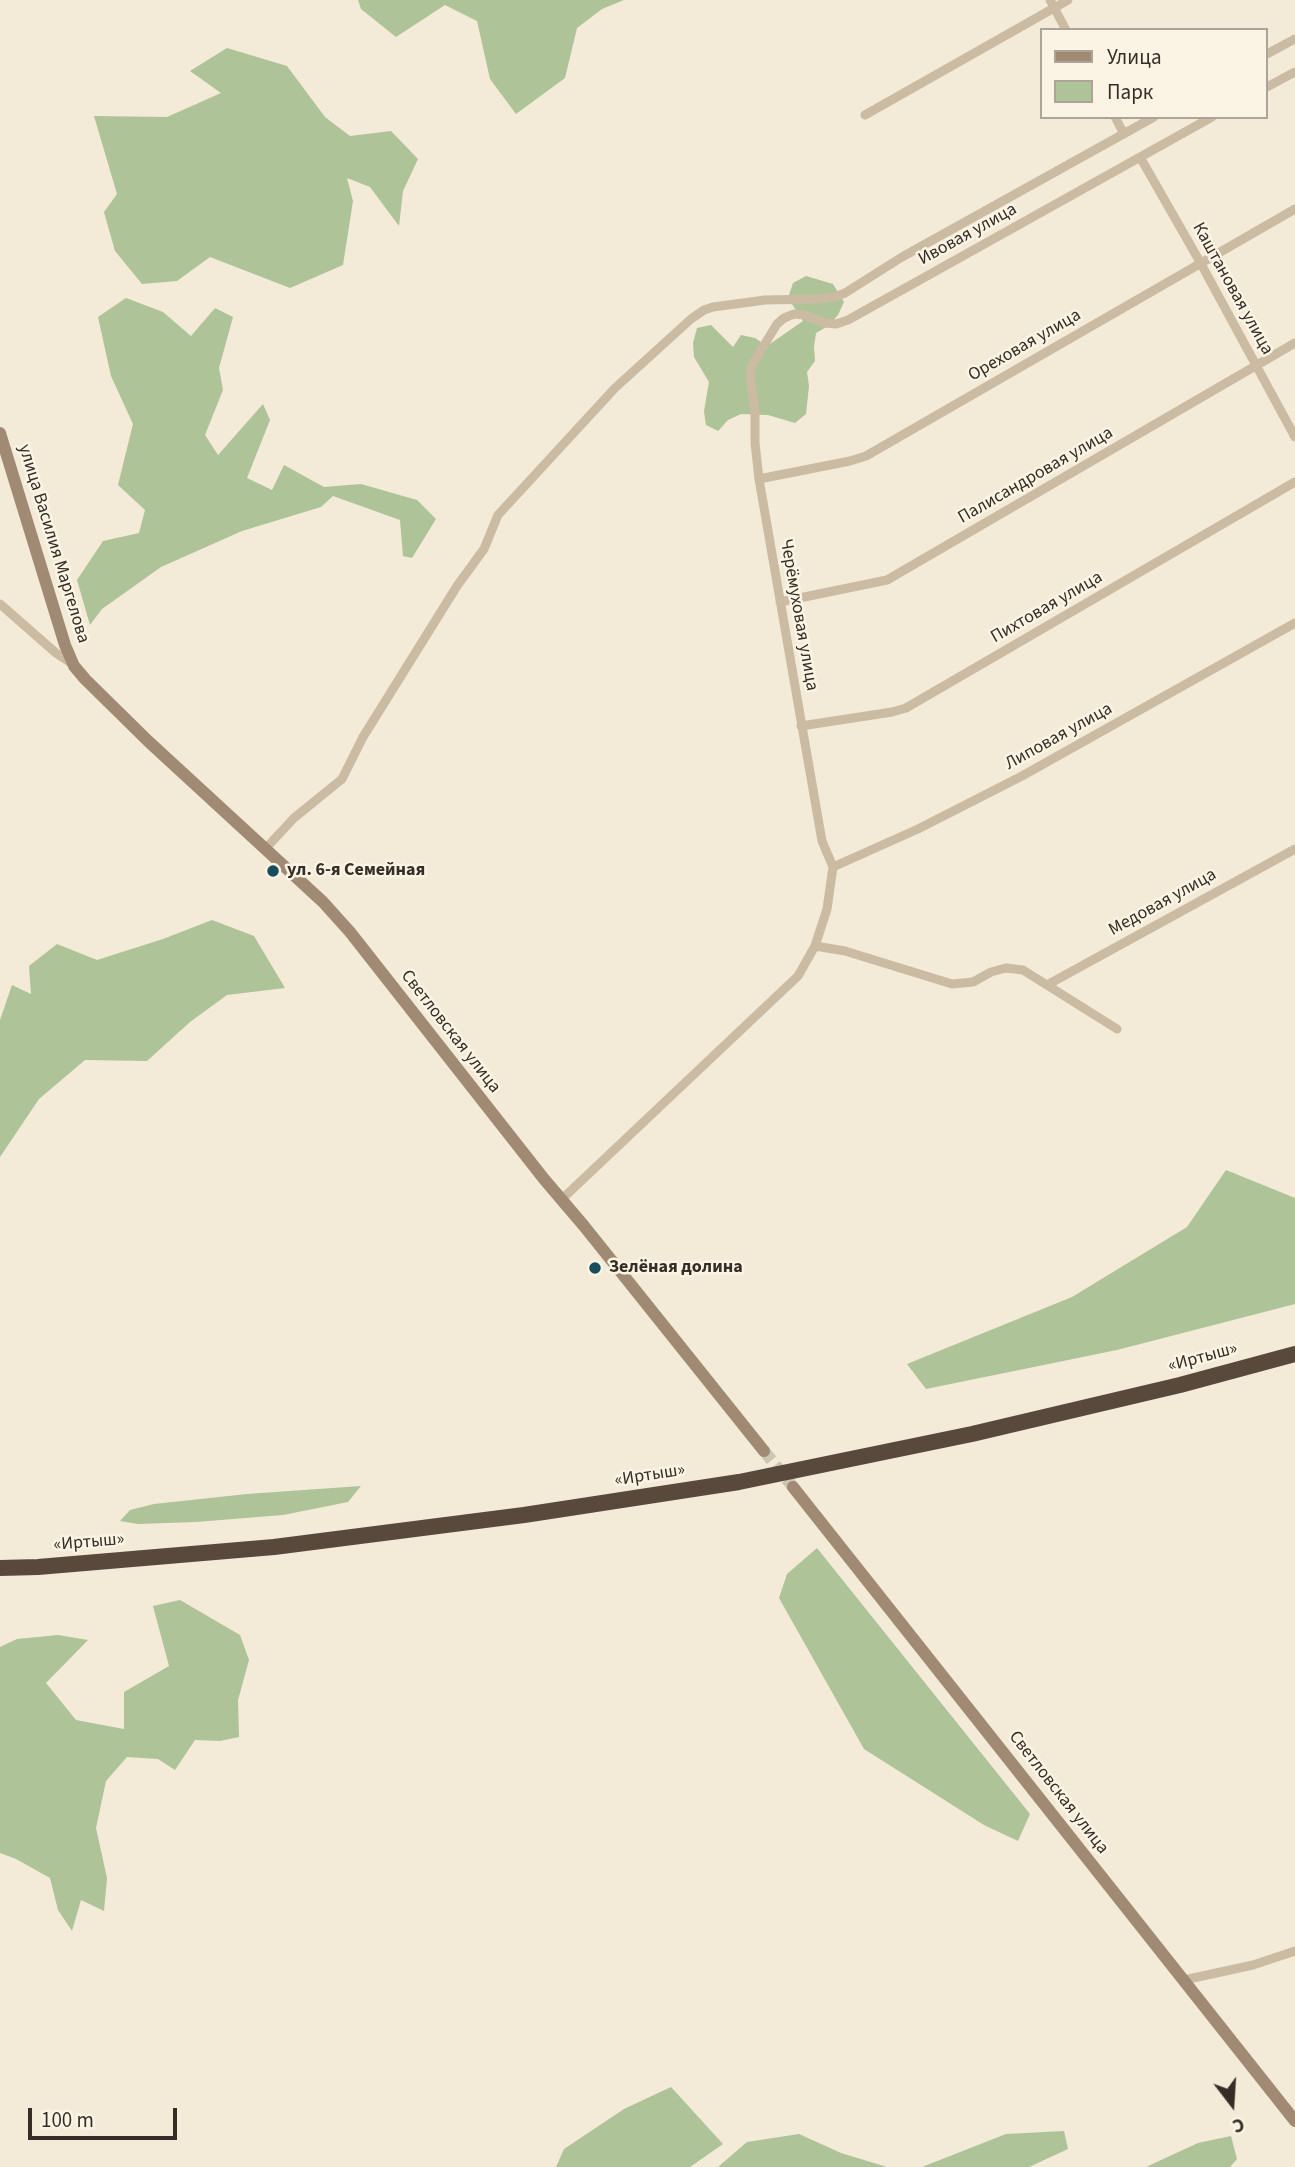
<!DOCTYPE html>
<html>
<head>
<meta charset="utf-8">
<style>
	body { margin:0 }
	#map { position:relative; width:1295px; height:2167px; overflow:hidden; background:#f3ead8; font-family:"Source Sans 3",sans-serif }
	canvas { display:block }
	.legend { position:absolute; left:1040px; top:28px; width:228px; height:91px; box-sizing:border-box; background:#fbf4e4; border:2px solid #aca498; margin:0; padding:9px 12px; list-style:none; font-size:21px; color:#362d26 }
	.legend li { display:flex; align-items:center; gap:14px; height:35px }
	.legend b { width:35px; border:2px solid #aca498 }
	.north { position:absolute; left:1197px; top:2069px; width:70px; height:70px; -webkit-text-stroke:5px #fbf4e4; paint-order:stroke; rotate:163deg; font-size:19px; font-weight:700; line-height:28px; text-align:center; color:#362d26 }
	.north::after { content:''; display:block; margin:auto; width:24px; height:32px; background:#362d26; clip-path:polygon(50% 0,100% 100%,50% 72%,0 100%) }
	.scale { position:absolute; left:28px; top:2108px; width:149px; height:32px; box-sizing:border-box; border:4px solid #362d26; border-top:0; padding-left:9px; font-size:21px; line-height:24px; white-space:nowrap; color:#362d26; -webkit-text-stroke:5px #fbf4e4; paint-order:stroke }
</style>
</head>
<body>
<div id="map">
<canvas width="1295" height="2167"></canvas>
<ul class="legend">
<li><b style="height:9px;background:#a08a74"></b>Улица</li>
<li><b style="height:19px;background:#aec397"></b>Парк</li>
</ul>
<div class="north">С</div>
<div class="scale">100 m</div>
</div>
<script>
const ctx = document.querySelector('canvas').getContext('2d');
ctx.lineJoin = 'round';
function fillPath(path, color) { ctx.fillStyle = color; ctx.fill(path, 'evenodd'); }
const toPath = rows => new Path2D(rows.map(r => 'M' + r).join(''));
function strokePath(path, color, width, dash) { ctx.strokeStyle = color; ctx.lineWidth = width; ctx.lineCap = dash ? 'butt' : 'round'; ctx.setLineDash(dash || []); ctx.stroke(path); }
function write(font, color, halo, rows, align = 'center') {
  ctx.font = font + ' "Source Sans 3",sans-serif'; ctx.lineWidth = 5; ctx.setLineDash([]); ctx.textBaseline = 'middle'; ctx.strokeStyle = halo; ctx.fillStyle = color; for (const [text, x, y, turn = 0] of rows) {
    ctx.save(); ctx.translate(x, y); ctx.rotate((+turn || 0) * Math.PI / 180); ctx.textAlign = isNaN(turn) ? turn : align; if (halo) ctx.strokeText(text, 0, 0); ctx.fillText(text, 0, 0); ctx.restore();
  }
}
const green = toPath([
	[358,0,624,0,602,9,577,28,565,78,516,114,490,79,477,21,445,5,396,37,361,9],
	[227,48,287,66,325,117,350,136,391,131,418,159,403,191,399,226,370,187,347,178,353,201,343,265,290,288,210,257,177,281,142,284,115,251,104,212,117,194,94,116,167,117,221,93,190,71],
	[806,276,833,284,844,302,838,315,828,326,816,333,814,347,815,361,807,372,809,386,806,414,795,423,768,415,741,414,728,420,718,431,706,425,704,411,709,382,694,357,693,343,697,328,711,325,733,347,741,335,755,338,767,346,803,321,788,298,793,283],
	[126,298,163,312,191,336,215,308,233,317,219,368,223,390,205,435,218,455,263,404,270,420,247,478,272,490,284,465,324,487,361,484,417,500,436,519,412,558,403,556,400,520,333,496,321,507,242,531,161,567,102,609,90,625,77,580,103,541,139,533,145,510,118,485,133,424,111,376,98,317],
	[212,920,254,936,285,988,227,995,190,1022,147,1061,85,1060,39,1099,0,1157,0,1020,12,985,31,994,29,966,57,944,97,960,163,939],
	[1226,1170,1295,1198,1295,1304,1117,1350,926,1389,907,1364,1072,1297,1187,1227],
	[361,1486,348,1502,283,1515,196,1522,138,1524,120,1521,130,1510,154,1504,247,1494],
	[817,1548,1030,1814,1018,1841,984,1825,864,1749,779,1598,787,1574],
	[180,1600,240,1635,249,1660,238,1700,239,1737,220,1741,195,1740,175,1770,158,1759,127,1757,106,1781,96,1828,107,1878,104,1911,81,1900,72,1931,58,1910,50,1878,16,1859,0,1853,0,1647,17,1639,58,1635,88,1640,46,1683,76,1720,124,1729,124,1692,169,1666,153,1606],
	[671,2087,723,2144,690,2167,556,2167,564,2149,624,2109],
	[1064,2131,1068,2149,1029,2167,922,2167,1006,2134],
	[799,2134,841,2153,887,2167,718,2167,747,2142],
	[1231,2136,1237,2159,1230,2167,1146,2167,1198,2143]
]);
const secondaryTunnel = toPath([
	[764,1451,793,1487]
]);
const street = toPath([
	[1050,0,1066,30],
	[1265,55,1295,39],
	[1265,88,1295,72],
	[865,115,1068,0],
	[1115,117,1124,134],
	[1140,157,1200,262,1295,437],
	[759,479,850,461,866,456,1295,209],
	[780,602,887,580,1295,343],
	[0,604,56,653,74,665],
	[801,726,892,712,906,708,1295,482],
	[266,848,294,818,342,779,363,737,457,586,484,549,498,515,615,388,691,319,704,310,713,307,765,300,817,299,835,297,845,293,902,257,1154,117],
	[833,867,918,829,1022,776,1295,623],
	[815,946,845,951,952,984,973,982,991,972,1006,968,1023,970,1117,1029],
	[1047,985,1295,849],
	[561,1200,798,976,815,946,827,909,833,867,822,841,759,479,755,443,755,412,750,374,752,365,777,324,784,318,794,314,804,315,825,323,836,324,848,320,1212,117],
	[1184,1980,1253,1965,1295,1951]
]);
const secondary = toPath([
	[0,433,65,645,74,666,85,679,148,741,323,902,350,932,544,1179,584,1226,764,1451],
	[793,1487,1295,2121]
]);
const highway = toPath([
	[0,1568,38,1567,274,1547,524,1515,739,1482,972,1434,1180,1385,1295,1354]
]);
const markers = [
	[273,871,7,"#184e5b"],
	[595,1268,7,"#184e5b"]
];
const streetNames = [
	["Ивовая улица",968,235,-29],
	["Каштановая улица",1232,289,61],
	["Ореховая улица",1025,346,-30],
	["Палисандровая улица",1036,476,-30],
	["улица Василия Маргелова",53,544,73],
	["Пихтовая улица",1047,608,-30],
	["Черёмуховая улица",798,615,80],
	["Липовая улица",1059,737,-29],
	["Медовая улица",1163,903,-29],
	["Светловская улица",450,1032,52],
	["«Иртыш»",1203,1358,-15],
	["«Иртыш»",650,1476,-9],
	["«Иртыш»",89,1543,-5],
	["Светловская улица",1058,1793,52]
];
const poiNames = [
	["ул. 6-я Семейная",287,871],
	["Зелёная долина",609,1268]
];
fillPath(green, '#aec397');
strokePath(secondaryTunnel, '#cdc4b4', 12, [12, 6]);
strokePath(street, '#ccbba3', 9);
strokePath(secondary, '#a08a74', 12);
strokePath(highway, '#58493c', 16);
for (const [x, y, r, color] of markers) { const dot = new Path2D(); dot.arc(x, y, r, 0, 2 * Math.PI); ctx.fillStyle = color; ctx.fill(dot); strokePath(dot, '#fbf4e4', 2.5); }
write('18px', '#362d26', '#fbf4e4', streetNames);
write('bold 18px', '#362d26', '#fbf4e4', poiNames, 'left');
</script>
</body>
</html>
